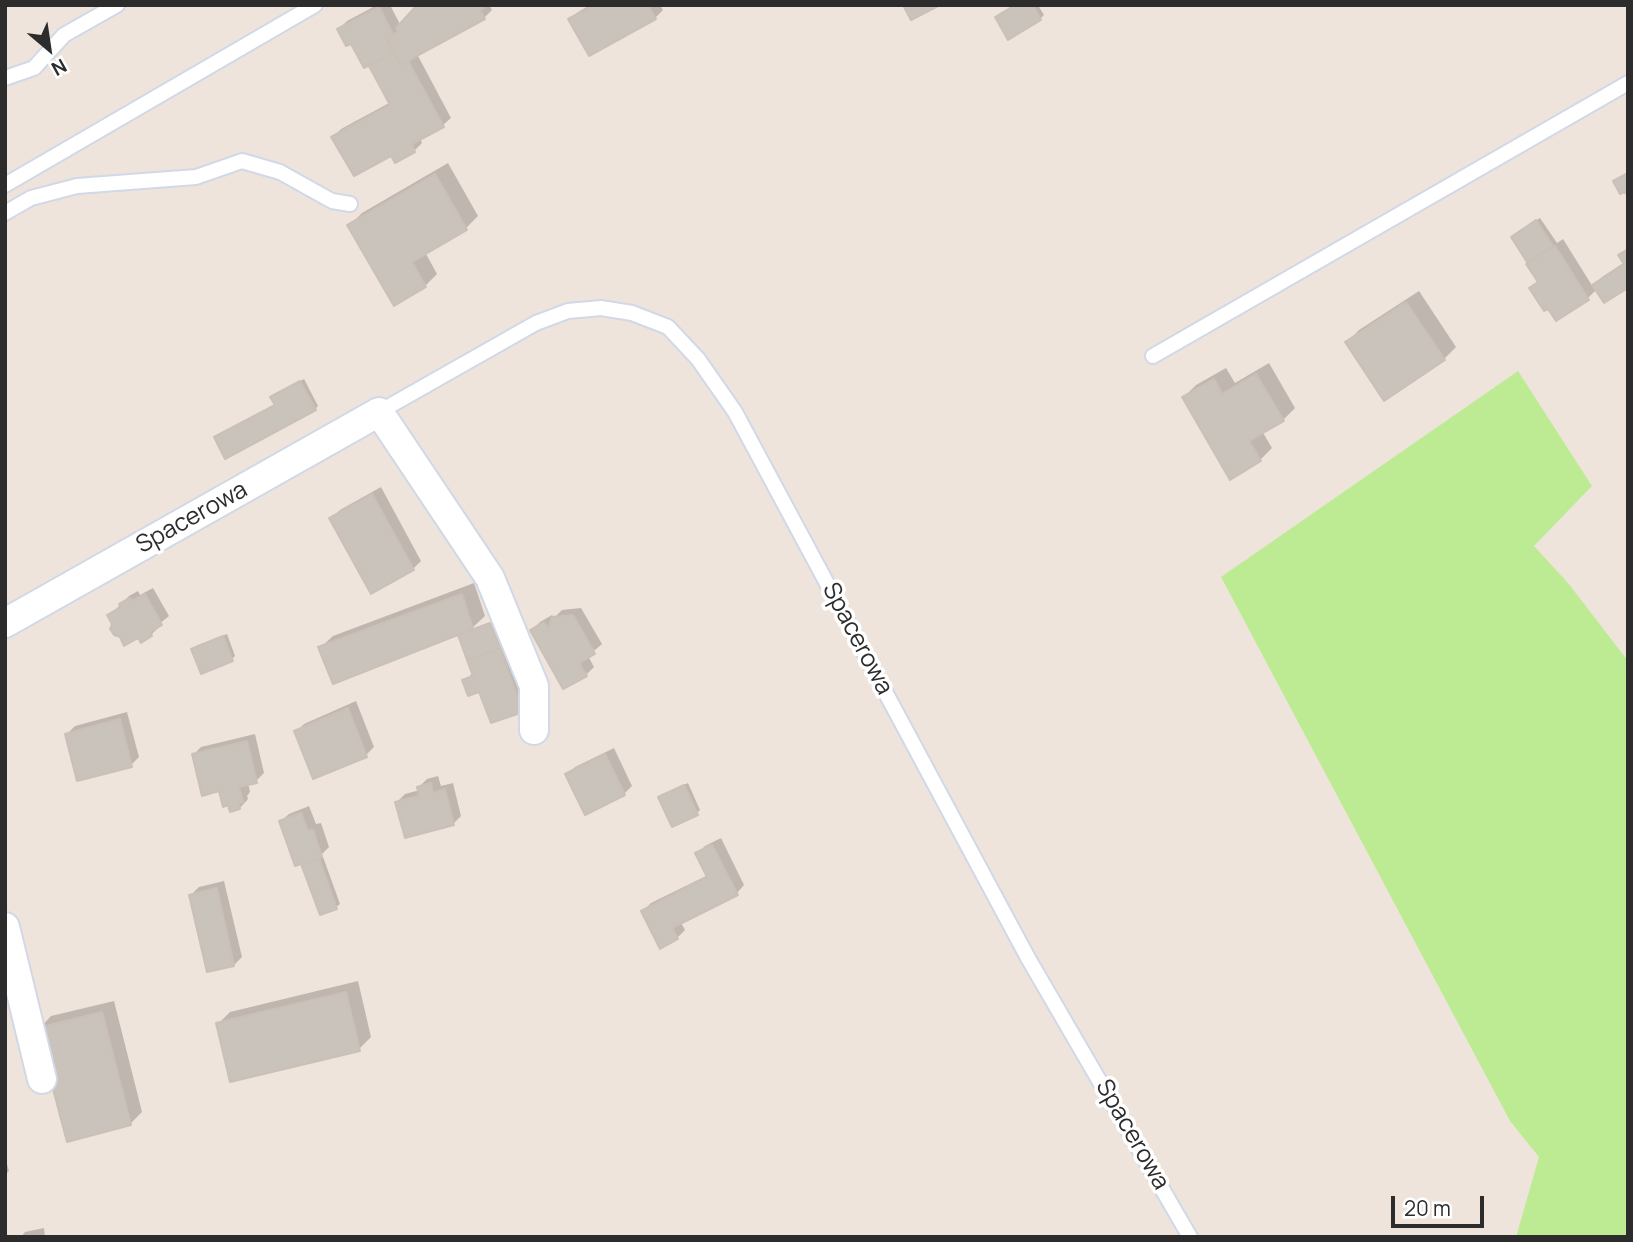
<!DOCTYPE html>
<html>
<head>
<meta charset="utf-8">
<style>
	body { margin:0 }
	#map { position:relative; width:1633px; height:1242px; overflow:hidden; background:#efe4dc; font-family:Manrope,sans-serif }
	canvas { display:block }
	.frame { position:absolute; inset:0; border:7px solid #2c2c2c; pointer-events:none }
	.north { position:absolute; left:14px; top:14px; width:70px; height:70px; -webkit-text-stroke:5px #fff; paint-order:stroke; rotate:151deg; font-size:19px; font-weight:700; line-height:28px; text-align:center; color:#2c2c2c }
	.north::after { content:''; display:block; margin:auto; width:24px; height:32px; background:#2c2c2c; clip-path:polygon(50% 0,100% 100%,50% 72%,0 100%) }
	.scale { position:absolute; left:1391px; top:1196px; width:93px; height:32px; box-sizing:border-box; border:4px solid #2c2c2c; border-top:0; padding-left:9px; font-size:21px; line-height:24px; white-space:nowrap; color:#2c2c2c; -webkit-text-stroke:5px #fff; paint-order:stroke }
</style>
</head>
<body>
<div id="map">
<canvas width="1633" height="1242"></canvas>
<div class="frame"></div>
<div class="north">N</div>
<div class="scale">20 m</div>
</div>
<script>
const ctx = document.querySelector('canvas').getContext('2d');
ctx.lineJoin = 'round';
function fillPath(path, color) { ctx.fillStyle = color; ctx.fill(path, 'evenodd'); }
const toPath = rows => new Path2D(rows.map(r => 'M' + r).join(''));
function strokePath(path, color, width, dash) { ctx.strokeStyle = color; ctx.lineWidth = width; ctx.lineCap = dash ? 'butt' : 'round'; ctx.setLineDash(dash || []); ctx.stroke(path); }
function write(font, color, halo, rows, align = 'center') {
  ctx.font = font + ' Manrope,sans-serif'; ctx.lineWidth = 7; ctx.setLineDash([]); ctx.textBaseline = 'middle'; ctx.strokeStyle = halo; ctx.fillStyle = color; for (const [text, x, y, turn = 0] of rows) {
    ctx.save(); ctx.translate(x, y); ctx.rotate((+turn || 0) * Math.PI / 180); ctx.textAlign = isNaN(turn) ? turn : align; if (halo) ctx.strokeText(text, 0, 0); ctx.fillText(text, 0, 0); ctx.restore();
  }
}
const green = toPath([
	[1518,371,1592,486,1534,546,1568,583,1628,661,1628,1237,1516,1237,1539,1157,1510,1121,1221,577]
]);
const shadow = toPath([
	[377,5,390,5,401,26,419,5,489,5,492,10,484,18,417,54,451,118,443,125,420,138,422,143,414,151,392,153,333,137,341,129,391,102,370,63,339,29,347,21],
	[590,5,660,5,663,10,655,18,570,19,578,12],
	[1015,5,1038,5,1044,15,1040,19,997,17],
	[448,163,478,216,466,228,425,252,437,274,425,286,395,303,350,225,362,213],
	[1540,218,1557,243,1563,239,1593,287,1602,277,1625,262,1620,255,1628,248,1628,286,1597,289,1587,299,1531,288,1539,281,1529,264,1537,256,1516,233],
	[1419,291,1456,347,1444,359,1347,342,1359,330],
	[1269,363,1295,408,1283,420,1262,431,1272,448,1260,460,1184,397,1196,385,1226,368,1235,383],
	[304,379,318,406,315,409,219,434,276,404,272,397,276,394],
	[381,487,421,561,413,569,332,518,340,510],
	[474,583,485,616,471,629,494,621,530,702,522,710,464,681,474,672,459,633,320,648,333,636],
	[153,588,169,616,158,625,159,627,151,635,139,636,114,624,110,615,129,596,138,591,140,595],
	[581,608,602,644,588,656,594,667,586,675,532,630,540,622,552,615,554,618,562,610],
	[227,634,235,656,232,659,193,650,196,646],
	[356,701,374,747,366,755,296,732,304,724],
	[127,712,139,757,131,765,67,734,75,726],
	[255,734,264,773,256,781,248,783,250,792,247,796,248,799,240,808,221,789,193,755,201,747],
	[614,748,632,786,624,794,586,813,567,775,575,767],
	[438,776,441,786,453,783,461,816,453,824,397,802,405,794,420,790,419,787,427,779],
	[688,783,700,810,697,813,660,797,664,794],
	[309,806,316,824,321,823,329,847,322,854,340,904,336,907,303,865,309,859,281,821,289,814],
	[721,838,744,885,737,893,680,921,685,930,677,938,643,911,651,903,708,875,697,854,705,846],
	[224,881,242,957,234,965,191,895,199,887],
	[358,981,371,1037,359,1049,218,1024,230,1012],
	[114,1001,142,1112,130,1124,39,1029,51,1016],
	[5,1157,9,1171,5,1175],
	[44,1228,45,1237,21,1237,25,1232]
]);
const building = toPath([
	[417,5,481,5,484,8,480,10,485,19,400,65,386,38,398,32,396,28,417,5],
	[594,5,648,5,656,19,589,56,568,19,594,5],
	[903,5,940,5,911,20,903,5],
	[1015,5,1033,5,1041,20,1008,40,995,17,1015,5],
	[379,7,393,34,386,38,393,52,364,68,351,44,346,46,337,29,379,7],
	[393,52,400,65,408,61,444,127,412,144,415,152,395,163,391,156,354,176,331,137,390,105,369,66,393,52],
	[1628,173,1628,197,1625,192,1620,194,1613,181,1628,173],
	[435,174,467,230,412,262,426,287,394,306,347,225,435,174],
	[1536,220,1553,246,1527,262,1511,237,1536,220],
	[1555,246,1589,300,1556,321,1548,309,1544,311,1529,288,1538,282,1526,264,1555,246],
	[1628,249,1628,288,1604,303,1592,285,1624,264,1618,255,1628,249],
	[1406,302,1445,360,1384,401,1345,342,1406,302],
	[1256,374,1284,421,1249,441,1261,461,1230,480,1182,397,1214,379,1222,394,1256,374],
	[300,381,316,410,225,459,214,437,275,405,270,397,300,381],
	[372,494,414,570,371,594,329,518,372,494],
	[145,594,162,625,150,632,152,636,141,643,138,638,124,646,120,637,114,635,110,629,112,624,107,615,121,607,119,604,130,598,132,601,145,594],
	[462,594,473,629,333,684,318,647,462,594],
	[573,615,595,654,579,663,587,676,563,689,530,630,544,622,548,629,552,617,573,615],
	[490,623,500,648,467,660,458,635,490,623],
	[223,636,233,661,201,674,191,649,223,636],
	[500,648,523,712,491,723,479,692,468,696,462,680,473,676,467,660,500,648],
	[348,708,367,757,313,779,294,731,348,708],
	[120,719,132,767,77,781,65,734,120,719],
	[247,741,257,783,239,787,243,802,239,803,240,809,230,812,228,805,223,807,219,791,202,796,192,754,247,741],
	[605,754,625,795,585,815,565,774,605,754],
	[431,783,433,793,445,789,454,825,405,838,395,802,419,796,417,787,431,783],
	[684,785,698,815,672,827,658,797,684,785],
	[301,813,308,831,313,830,322,857,295,866,279,821,301,813],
	[712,845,738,895,672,928,678,939,660,949,641,911,707,877,695,853,712,845],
	[319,858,337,909,320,915,301,864,319,858],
	[217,888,234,966,207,972,189,895,217,888],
	[346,992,360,1051,230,1082,216,1023,346,992],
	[102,1012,131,1125,67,1142,37,1028,102,1012]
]);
const service = toPath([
	[5,78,34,68,64,35,117,5],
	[5,185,315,5],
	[5,213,31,198,77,186,196,177,242,161,280,172,332,201,350,204],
	[1153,356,1628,83],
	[379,412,536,323,568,311,601,308,632,313,668,327,698,359,735,412,1028,958,1190,1237]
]);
const minor = toPath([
	[5,623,379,412,490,578,534,686,534,730],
	[5,927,42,1079]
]);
const streetNames = [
	["Spacerowa",192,518,-29],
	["Spacerowa",857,639,62],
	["Spacerowa",1132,1135,60]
];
fillPath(green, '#bdeb93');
fillPath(shadow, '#0003');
fillPath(building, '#c9c3bb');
strokePath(building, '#cbc0b6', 2);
strokePath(service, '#d1d8e6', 18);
strokePath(minor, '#d1d8e6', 32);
strokePath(service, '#fff', 14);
strokePath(minor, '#fff', 28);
write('24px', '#2c2c2c', '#fff', streetNames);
</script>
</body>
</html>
